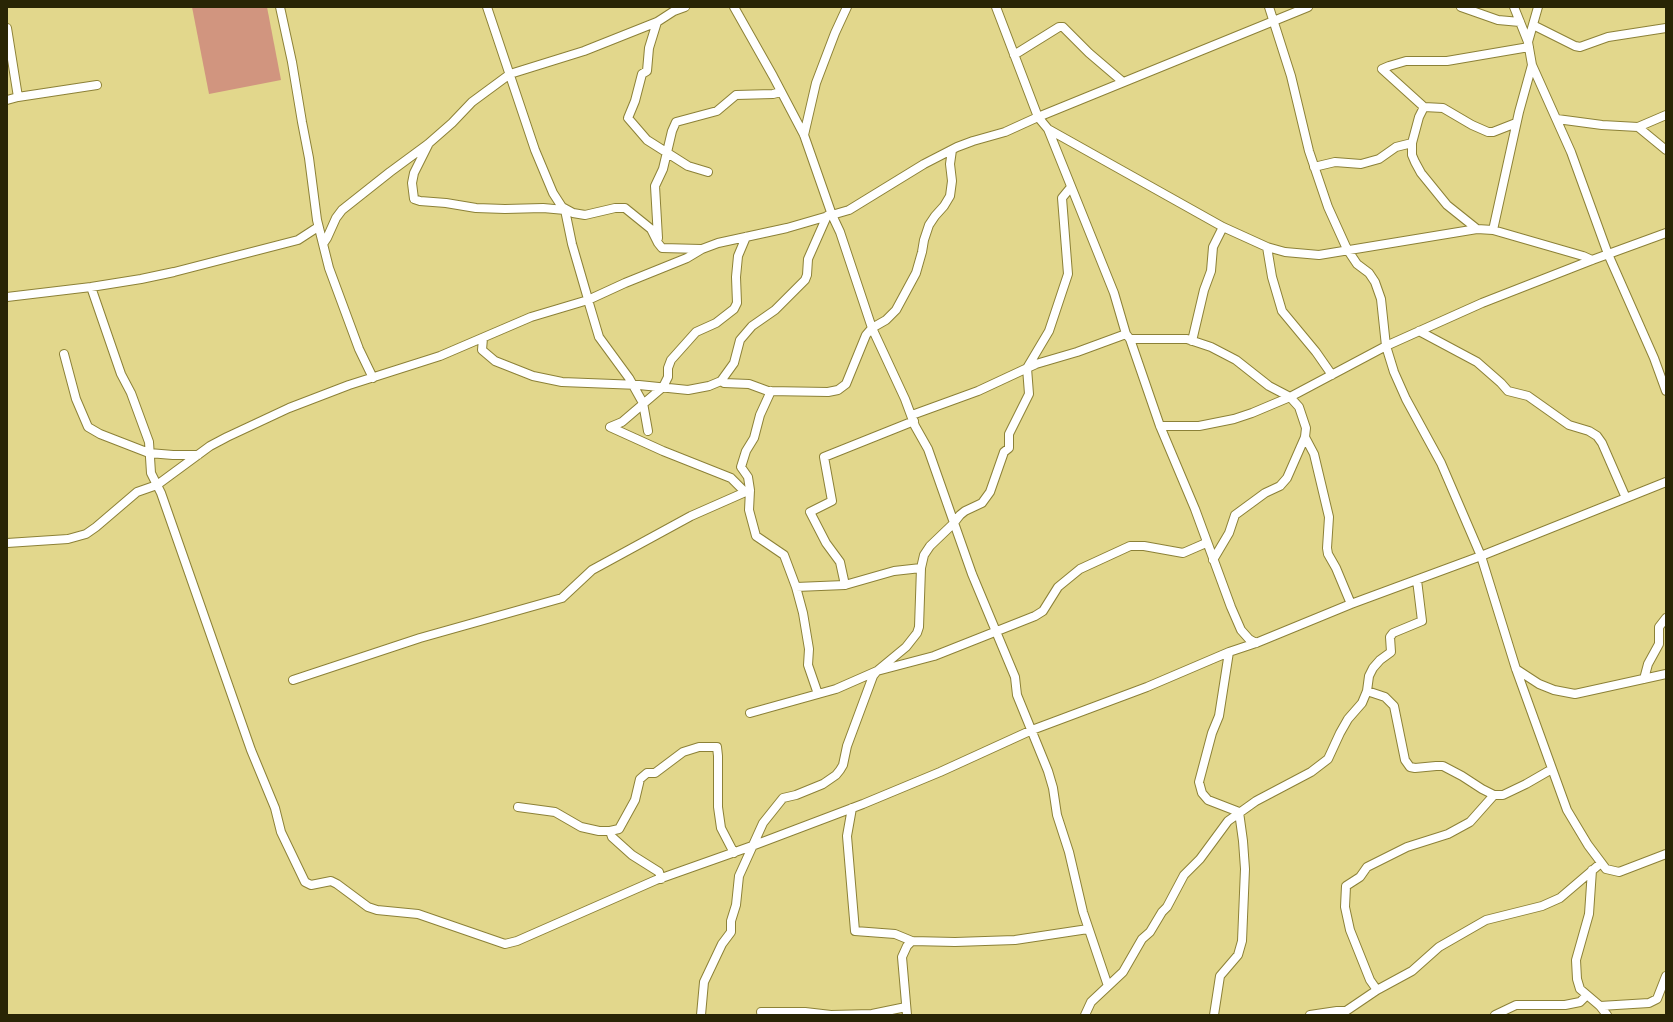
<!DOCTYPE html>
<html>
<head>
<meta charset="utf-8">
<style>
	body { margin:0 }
	#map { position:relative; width:1673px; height:1022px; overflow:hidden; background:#e2d78c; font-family:"Source Sans 3",sans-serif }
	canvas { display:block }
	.frame { position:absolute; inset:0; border:8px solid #292505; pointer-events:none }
</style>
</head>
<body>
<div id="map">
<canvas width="1673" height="1022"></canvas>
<div class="frame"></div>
</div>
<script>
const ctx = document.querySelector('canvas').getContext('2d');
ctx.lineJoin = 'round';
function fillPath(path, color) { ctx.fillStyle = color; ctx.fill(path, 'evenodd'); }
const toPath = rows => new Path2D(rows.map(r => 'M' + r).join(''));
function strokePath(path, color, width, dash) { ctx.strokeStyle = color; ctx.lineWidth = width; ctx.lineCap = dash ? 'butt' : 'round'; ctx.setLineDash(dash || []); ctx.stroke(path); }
const green = toPath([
	[192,7,267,7,281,80,209,94]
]);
const street = toPath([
	[280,7,292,62,302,122,309,158,317,220,323,244],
	[487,7,535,150,553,193,562,207,573,213,585,215,615,208,625,208,651,229,658,243,662,248,701,249],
	[734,7,773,76,804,135,832,215,840,232,872,328,905,399,915,426,928,449,972,574,1015,677,1017,695,1048,771,1053,788,1057,815,1069,852,1083,912,1108,986],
	[996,7,1038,117,1048,129,1114,293,1126,334,1130,339,1160,426,1195,509,1231,607,1241,630,1249,639,1256,643],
	[1269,7,1291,76,1309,151,1328,207,1347,249,1357,264,1369,273,1375,282,1381,299,1386,346,1394,372,1406,399,1441,463,1481,556,1516,669,1567,810,1588,845,1606,869,1619,872,1666,854],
	[1461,7,1498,20,1520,22],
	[1514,7,1528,42,1532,65,1571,152,1608,254,1654,358,1666,391],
	[657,22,649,48,647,71,642,74,635,101,628,118,647,140,688,166,708,172],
	[1533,25,1575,46,1580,47,1608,37,1666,28],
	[7,28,18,97,7,100],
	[1528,42,1538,7],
	[1014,55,1059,27,1063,27,1089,53,1123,82],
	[18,97,97,85],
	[1424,107,1419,117,1412,143,1412,155,1415,162,1421,173,1447,205,1477,229],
	[1557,119,1602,125,1638,127,1666,115],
	[1516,123,1493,132,1488,132,1472,125,1443,108,1424,107,1382,69,1389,66,1406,61,1447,61,1529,47],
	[1638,127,1666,150],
	[1048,129,1223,227,1267,247,1285,252,1319,255,1477,229,1493,230,1583,256,1592,260],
	[804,135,816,83,835,33,847,7],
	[428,145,414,173,412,183,414,199,420,201,446,203,476,208,505,209,543,208,565,210,572,244,588,299],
	[1314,167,1335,162,1361,164,1379,159,1396,147,1412,143],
	[1493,230,1519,112,1532,65],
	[658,238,655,186,663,169,672,131,676,122,717,111,736,95,773,94,781,92],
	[1267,247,1272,277,1282,311,1316,352,1332,375],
	[91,287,121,374,131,393,149,442,151,473,161,493,251,750,275,808,281,832,305,882,311,885,331,881,337,884,368,907,377,910,418,914,505,944,517,941,656,880,752,846,863,804,940,772,1032,730,1147,687,1229,652,1256,643,1351,604,1481,556,1666,482],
	[7,297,91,287,141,279,174,272,298,240,318,227],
	[588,300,599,337,629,378,643,403,648,431],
	[1419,331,1477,362,1501,383,1508,391,1528,396,1569,425,1589,431,1597,436,1602,443,1626,498],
	[483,338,482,350,495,361,533,376,562,382,639,385,688,390,709,386,721,381,734,363,740,340,752,326,775,310,805,280,807,275,808,259,827,216],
	[1130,339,1187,339,1211,347,1236,360,1269,386,1290,397,1299,407,1306,428,1305,437,1287,478,1280,486,1265,493,1235,515,1229,533,1213,560],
	[1192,341,1204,290,1211,271,1213,247,1223,227],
	[64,354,76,399,88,427,100,434,149,453,173,455,198,455],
	[373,378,359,349,329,268,323,244,327,238,336,218,342,210,390,172,428,144,452,123,472,102,510,74,584,51,657,22,674,11,685,7],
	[721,381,724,383,749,384,768,391,828,392,838,390,846,384,866,335,872,328,886,320,896,310,916,273,922,252,924,240,929,225,935,216,944,206,950,196,952,181,950,164,952,150],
	[771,391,760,415,754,438,746,451,741,467,748,477,750,490,749,510,756,536,784,555,796,587,803,613,809,649,808,665,818,694],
	[912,415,978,391,1036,364,1077,352,1126,334],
	[1160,426,1199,426,1234,419,1252,413,1290,397,1386,346,1482,303,1592,260,1666,233],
	[1305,437,1314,454,1329,517,1327,548,1328,554,1336,568,1351,604],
	[745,492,731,478,663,451,610,427,622,422,663,387,668,377,668,368,671,360,696,332,716,323,734,309,737,303,736,277,738,256,746,237],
	[7,543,68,539,86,534,96,527,137,492,157,485,210,446,227,437,289,408,349,385,440,356,531,317,588,300,625,283,687,258,702,249,718,243,787,228,849,210,924,164,957,147,973,141,1005,132,1038,117,1308,7],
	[845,585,840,562,826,543,810,512,832,501,824,457,914,421],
	[796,587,845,585,894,571,921,568],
	[1516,669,1539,684,1554,690,1575,694,1666,674],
	[1644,679,1648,664,1659,644,1659,627,1666,618],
	[293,680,420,638,562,598,592,570,691,516,750,490],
	[1367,691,1385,697,1394,706,1405,760,1410,767,1415,768,1436,766,1443,766,1462,776,1482,789,1494,795,1503,795,1526,784,1552,769],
	[750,713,836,689,877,671,934,656,1035,616,1043,611,1058,587,1080,569,1130,546,1144,546,1183,553,1206,543],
	[518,807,555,812,581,827,599,831,610,831,619,829,635,800,640,779,647,773,655,773,683,752,699,747,717,747,718,756,718,807,721,828,734,853],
	[852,808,847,836,855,931,895,934,912,941,955,942,1015,940,1088,929],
	[610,831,612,837,632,855,659,872,661,879],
	[1592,870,1589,914,1576,960,1577,979,1580,989,1600,1006,1607,1015],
	[1377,990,1370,980,1350,930,1345,907,1346,886,1360,877,1367,867,1407,847,1448,834,1470,822,1494,795],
	[1600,1006,1649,1003,1657,999,1666,976],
	[761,1012,805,1012,831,1015,872,1014,906,1007],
	[701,1015,704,982,722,944,731,932,731,921,736,905,739,876,763,823,783,798,796,795,823,784,836,775,840,770,843,765,847,746,873,676,877,671,906,647,917,633,919,627,921,568,924,555,930,546,953,524,960,515,965,511,982,503,990,492,1004,452,1009,448,1009,434,1029,394,1027,368,1049,331,1068,274,1062,198,1071,187],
	[907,1015,902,957,907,946,912,941],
	[1085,1015,1091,1002,1123,972,1142,939,1150,932,1162,912,1167,907,1184,875,1200,859,1228,821,1256,801,1311,772,1328,759,1340,733,1348,719,1362,703,1367,691,1369,676,1373,668,1380,660,1391,652,1390,637,1393,633,1422,621,1417,580],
	[1214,1015,1220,976,1238,955,1242,941,1245,869,1243,841,1239,812,1208,800,1202,793,1199,782,1212,733,1219,716,1229,652],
	[1310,1015,1337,1011,1346,1011,1377,990,1412,971,1439,947,1486,920,1542,906,1560,898,1601,863],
	[1495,1015,1516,1005,1565,1005,1580,1002,1587,995]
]);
fillPath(green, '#d1957f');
strokePath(street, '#8c8137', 10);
strokePath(street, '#fff', 8);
</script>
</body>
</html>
